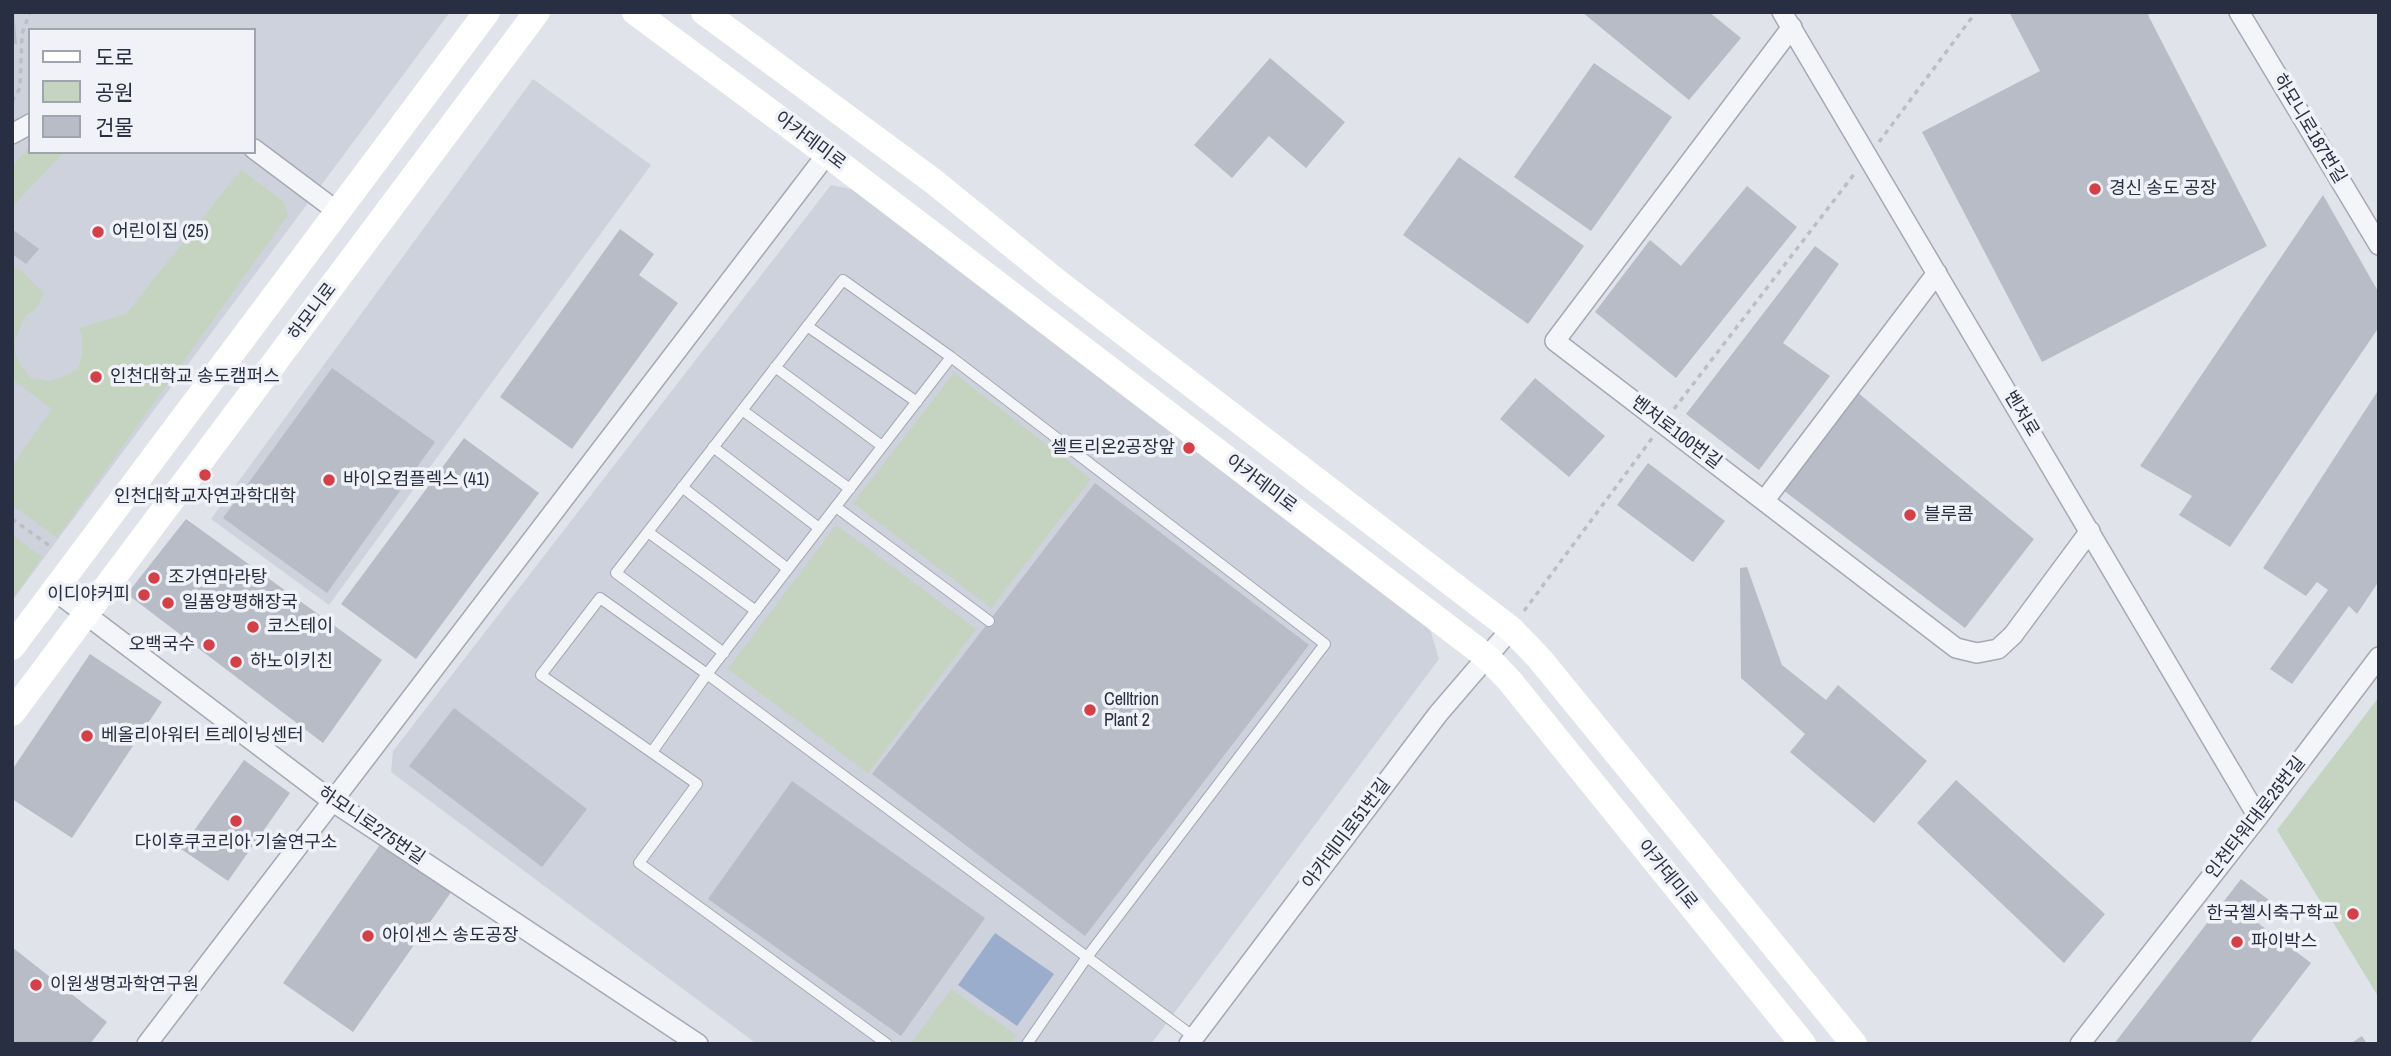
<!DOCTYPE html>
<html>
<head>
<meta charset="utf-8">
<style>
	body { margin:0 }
	#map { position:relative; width:2391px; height:1056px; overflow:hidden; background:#e1e3ea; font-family:"Archivo Narrow","Noto Sans KR",sans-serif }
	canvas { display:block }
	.frame { position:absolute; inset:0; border:14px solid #282f42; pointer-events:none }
	.legend { position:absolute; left:28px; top:28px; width:228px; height:126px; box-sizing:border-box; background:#f0f2f7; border:2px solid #a0a4af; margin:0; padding:9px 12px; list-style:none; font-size:21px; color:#282f42 }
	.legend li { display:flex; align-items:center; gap:14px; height:35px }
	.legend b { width:35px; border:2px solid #a0a4af }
</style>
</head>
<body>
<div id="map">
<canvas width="2391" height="1056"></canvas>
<div class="frame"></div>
<ul class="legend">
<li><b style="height:9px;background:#fff"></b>도로</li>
<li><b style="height:19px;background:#c4d4c1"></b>공원</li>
<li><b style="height:19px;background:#b7bcc7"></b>건물</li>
</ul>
</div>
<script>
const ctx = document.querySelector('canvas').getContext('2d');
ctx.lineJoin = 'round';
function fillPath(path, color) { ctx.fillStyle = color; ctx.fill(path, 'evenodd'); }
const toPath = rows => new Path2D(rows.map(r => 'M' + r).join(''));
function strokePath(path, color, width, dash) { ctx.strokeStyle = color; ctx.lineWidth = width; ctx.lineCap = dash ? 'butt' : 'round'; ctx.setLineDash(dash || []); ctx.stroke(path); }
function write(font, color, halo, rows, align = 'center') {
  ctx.font = font + ' "Archivo Narrow","Noto Sans KR",sans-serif'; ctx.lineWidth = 7; ctx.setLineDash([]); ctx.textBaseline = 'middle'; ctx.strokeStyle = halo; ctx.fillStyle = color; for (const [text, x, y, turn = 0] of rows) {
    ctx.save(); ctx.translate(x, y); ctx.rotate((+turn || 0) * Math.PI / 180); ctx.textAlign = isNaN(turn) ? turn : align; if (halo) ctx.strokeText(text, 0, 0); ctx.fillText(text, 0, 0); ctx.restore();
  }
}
const built = toPath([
	[12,12,450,12,12,601],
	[30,30,254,30,254,152,30,152],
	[533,79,651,165,329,605,211,519],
	[831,185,870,193,1426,616,1439,659,1151,1044,757,1044,391,772,393,751]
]);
const green = toPath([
	[30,146,30,152,64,152,12,207,12,167],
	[241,170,283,201,288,215,57,538,12,505,12,466,52,409,12,379,12,266,22,271,44,294,35,310,25,316,15,340,15,353,21,366,31,378,49,381,66,376,78,368,82,355,82,337,79,328,126,314],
	[954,373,1091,479,991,608,853,503],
	[836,525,976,629,868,773,728,669],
	[12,535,42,557,12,600],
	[2379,697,2379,998,2277,830],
	[951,989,1016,1035,1010,1044,911,1044]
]);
const water = toPath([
	[995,933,1054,974,1017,1026,958,985]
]);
const building = toPath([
	[12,12,14,12,17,44,12,44],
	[1582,12,1709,12,1741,38,1689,100],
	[2009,12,2153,12,2148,15,2267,246,2042,362,1922,132,2040,71],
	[1270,58,1345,122,1306,168,1269,136,1232,178,1194,145],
	[1594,63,1672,117,1591,231,1514,177],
	[1459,157,1584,246,1528,324,1403,235],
	[1747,186,1797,227,1676,378,1595,312,1650,240,1681,266],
	[2323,195,2379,293,2379,327,2230,547,2179,515,2192,496,2140,466],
	[12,229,39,249,26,264,12,254],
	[620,229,654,254,639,275,678,303,572,449,500,397],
	[1815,246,1839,264,1783,343,1830,376,1759,470,1686,414],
	[332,368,435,442,327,593,223,518],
	[1535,378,1605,436,1569,477,1500,419],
	[2379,389,2379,581,2357,614,2349,606,2292,684,2270,669,2328,590,2317,582,2306,596,2263,568],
	[1857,392,2034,539,1965,628,1783,490],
	[464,438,539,493,416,659,341,604],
	[1648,463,1725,521,1693,562,1617,505],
	[1095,483,1309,645,1085,936,872,774],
	[186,519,382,660,323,743,127,594],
	[1747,567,1782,665,1826,700,1838,685,1927,761,1874,823,1790,752,1805,734,1741,678,1740,568],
	[90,654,162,702,72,838,12,799,12,770],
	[454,708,587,809,542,867,409,766],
	[244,760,290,793,228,881,181,849],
	[1956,780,2105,914,2064,963,1917,823],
	[792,781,985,918,901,1036,708,899],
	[384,839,454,888,353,1032,283,983],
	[2241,879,2269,900,2254,920,2311,963,2249,1044,2114,1044],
	[12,947,107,1022,90,1044,12,1044],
	[2362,1036,2367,1044,2350,1044]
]);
const path = toPath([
	[12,101,20,88,22,34,30,12],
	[1879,142,1976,12],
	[1674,409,1855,173],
	[12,519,50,546],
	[1524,611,1653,437]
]);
const lane = toPath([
	[807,326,917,402],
	[775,367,882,446],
	[742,410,850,489],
	[713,447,819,528],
	[682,487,788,569],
	[836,507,989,621],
	[648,532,756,611],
	[724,653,616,573,843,280,951,357],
	[652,752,707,674,600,598,541,675,697,784,639,863,887,1044],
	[1027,1044,1087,957,1325,644,951,357,707,674,1087,957,1194,1037]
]);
const street = toPath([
	[1782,12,2258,817],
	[2239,12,2379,245],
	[1792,27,1555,341,1956,648,1977,653,1998,649,2013,635,2090,531],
	[12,134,30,124],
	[254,149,338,212],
	[1764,501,1937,273],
	[55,591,332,801,698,1044],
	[147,1044,827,154],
	[1189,1044,1438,714,1511,629],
	[2080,1044,2258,817,2379,657]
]);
const secondary = toPath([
	[635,12,827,154,1487,657,1509,680,1803,1044],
	[704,12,933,181,1060,284,1511,629,1539,658,1854,1044],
	[12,647,487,12],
	[12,713,537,12]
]);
const markers = [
	[2095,189,7,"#d44048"],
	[98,232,7,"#d44048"],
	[96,377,7,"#d44048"],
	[1189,448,7,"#d44048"],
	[205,475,7,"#d44048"],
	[329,480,7,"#d44048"],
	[1910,515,7,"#d44048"],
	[154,578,7,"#d44048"],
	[144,595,7,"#d44048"],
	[168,603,7,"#d44048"],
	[253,627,7,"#d44048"],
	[209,645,7,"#d44048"],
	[236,662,7,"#d44048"],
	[1090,710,7,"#d44048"],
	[87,736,7,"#d44048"],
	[236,821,7,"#d44048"],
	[2353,914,7,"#d44048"],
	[368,936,7,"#d44048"],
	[2237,942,7,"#d44048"],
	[36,985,7,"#d44048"]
];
const streetNames = [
	["하모니로187번길",2309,129,59],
	["아카데미로",810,141,37],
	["하모니로",313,312,-53],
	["벤처로",2021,414,59],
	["벤처로100번길",1676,433,37],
	["아카데미로",1261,484,37],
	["인천타워대로25번길",2256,818,-52],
	["하모니로275번길",371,826,34],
	["아카데미로51번길",1347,834,-53],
	["아카데미로",1667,875,51]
];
const poiNames = [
	["경신 송도 공장",2109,189],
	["어린이집 (25)",112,232],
	["인천대학교 송도캠퍼스",110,377],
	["셀트리온2공장앞",1175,448,"right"],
	["바이오컴플렉스 (41)",343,480],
	["인천대학교자연과학대학",205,497,"center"],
	["블루콤",1924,515],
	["조가연마라탕",168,578],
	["이디야커피",130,595,"right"],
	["일품양평해장국",182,603],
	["코스테이",267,627],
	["오백국수",195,645,"right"],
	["하노이키친",250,662],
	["Celltrion",1104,700],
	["Plant 2",1104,721],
	["베올리아워터 트레이닝센터",101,736],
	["다이후쿠코리아 기술연구소",236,843,"center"],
	["한국첼시축구학교",2339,914,"right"],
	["아이센스 송도공장",382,936],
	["파이박스",2251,942],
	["이원생명과학연구원",50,985]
];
fillPath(built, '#ced2dc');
fillPath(green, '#c4d4c1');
fillPath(water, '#9aadcc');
fillPath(building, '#b7bcc7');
strokePath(lane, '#a6a9b4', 12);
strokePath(street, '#a6a9b4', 22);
strokePath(path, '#bbbec5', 3.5, [5, 5]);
strokePath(lane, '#f4f5f8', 10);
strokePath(street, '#f4f5f8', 19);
strokePath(secondary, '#fff', 26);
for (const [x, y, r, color] of markers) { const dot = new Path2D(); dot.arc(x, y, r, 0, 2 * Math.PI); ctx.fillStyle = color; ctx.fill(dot); strokePath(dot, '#f0f2f7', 2.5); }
write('18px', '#282f42', '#f0f2f7', streetNames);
write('18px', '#282f42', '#f0f2f7', poiNames, 'left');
</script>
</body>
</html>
